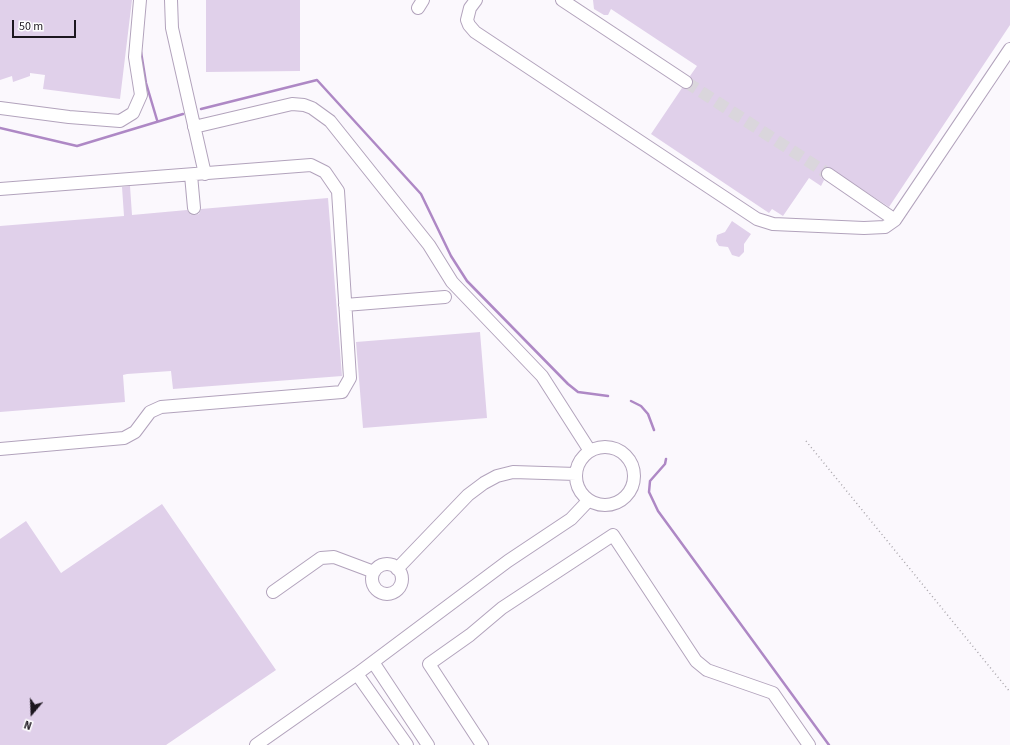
<!DOCTYPE html>
<html>
<head>
<meta charset="utf-8">
<style>
	body { margin:0 }
	#map { position:relative; width:1010px; height:745px; overflow:hidden; background:#fbf8fd; font-family:"Source Sans 3",sans-serif }
	canvas { display:block }
	.north { position:absolute; left:12px; top:693px; width:40px; height:40px; -webkit-text-stroke:3px #fff; paint-order:stroke; rotate:199deg; font-size:11px; font-weight:700; line-height:16px; text-align:center; color:#1c161f }
	.north::after { content:''; display:block; margin:auto; width:14px; height:18px; background:#1c161f; clip-path:polygon(50% 0,100% 100%,50% 72%,0 100%) }
	.scale { position:absolute; left:12px; top:20px; width:64px; height:18px; box-sizing:border-box; border:2px solid #1c161f; border-top:0; padding-left:5px; font-size:12px; line-height:14px; white-space:nowrap; color:#1c161f; -webkit-text-stroke:3px #fff; paint-order:stroke }
</style>
</head>
<body>
<div id="map">
<canvas width="1010" height="745"></canvas>
<div class="north">N</div>
<div class="scale">50 m</div>
</div>
<script>
const ctx = document.querySelector('canvas').getContext('2d');
ctx.lineJoin = 'round';
const toPath = rows => new Path2D(rows.map(r => 'M' + r).join(''));
function strokePath(path, color, width, dash) { ctx.strokeStyle = color; ctx.lineWidth = width; ctx.lineCap = dash ? 'butt' : 'round'; ctx.setLineDash(dash || []); ctx.stroke(path); }
function fillPath(path, color) { ctx.fillStyle = color; ctx.fill(path, 'evenodd'); }
const stream = toPath([
	[141,52,146,83,157,120],
	[201,109,317,80,421,194,451,256,467,281,568,384,578,392,608,396],
	[0,128,77,146,183,114],
	[631,401,641,406,648,414,654,430],
	[666,459,665,464,650,481,649,492,658,511,829,745]
]);
const building = toPath([
	[0,0,132,0,120,99,43,89,45,75,30,73,30,76,13,82,12,76,0,80],
	[206,0,300,0,300,71,206,72],
	[593,0,1010,0,1010,25,889,207,828,167,822,170,821,177,824,180,821,186,809,178,783,216,772,209,769,213,651,134,682,88,686,89,692,86,693,82,690,76,697,66,611,9,608,15,604,15,594,9],
	[130,186,132,215,187,210,191,215,194,215,199,214,201,209,328,198,342,376,173,389,171,371,127,374,123,375,125,402,0,412,0,226,124,216,122,187],
	[732,221,751,234,744,244,744,252,739,257,732,255,728,247,719,246,716,241,717,235,725,232],
	[480,332,487,418,363,428,356,342],
	[162,504,276,670,166,745,0,745,0,539,26,521,61,573]
]);
const minorTunnel = toPath([
	[686,82,828,174]
]);
const path = toPath([
	[806,441,1010,692]
]);
const minor = toPath([
	[171,0,172,28,205,174],
	[476,0,470,8,467,20,469,25,475,32,757,219,773,224,864,228,885,227,895,220],
	[562,0,686,82],
	[418,8,423,0],
	[0,108,69,117,120,121,133,113,141,95,135,57,140,0],
	[194,127,292,104,304,105,312,108,330,121,429,245,452,282,542,376,590,451],
	[828,174,895,220,1010,49],
	[191,175,194,208],
	[0,189,311,165,325,172,338,191,350,378,342,392,161,407,150,412,135,432,124,438,0,449],
	[345,305,445,297],
	'576 476a29 29 0 1 1 58 0a29 29 0 1 1-58 0Z',
	'372 579a15 15 0 1 1 30 0a15 15 0 1 1-30 0Z',
	[397,569,468,495,484,483,497,476,513,472,576,474],
	[273,592,321,558,334,557,374,572],
	[373,662,428,745],
	[357,674,407,745],
	[256,745,357,674,508,561,571,519,589,500],
	[482,745,429,664,470,635,502,608,613,535,696,661,707,670,773,693,809,745]
]);
strokePath(stream, '#ae88c5', 2.5);
fillPath(building, '#e0d0ea');
strokePath(minorTunnel, '#dad6dc', 12, [12, 6]);
strokePath(minor, '#b2a3bc', 14);
strokePath(path, '#aaa6ac', 1.5, [1, 3]);
strokePath(minor, '#fff', 12);
</script>
</body>
</html>
